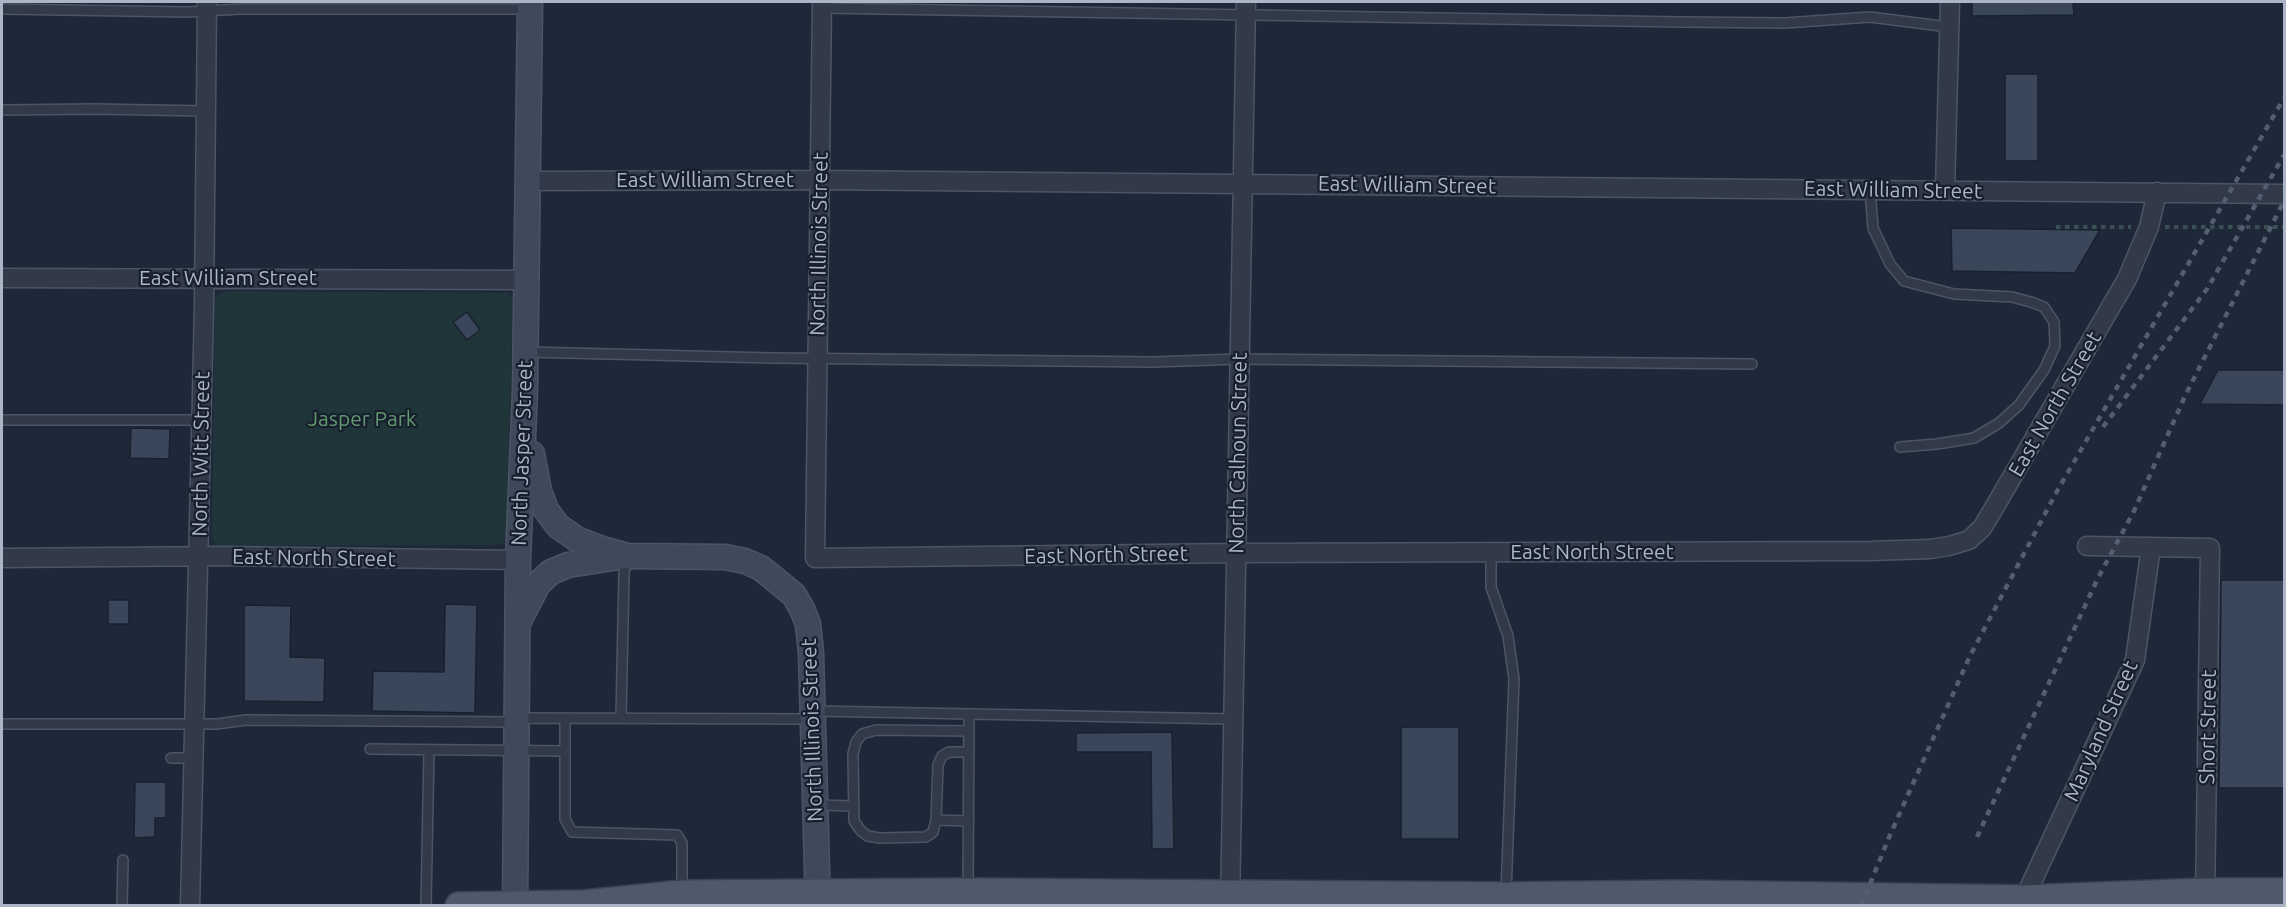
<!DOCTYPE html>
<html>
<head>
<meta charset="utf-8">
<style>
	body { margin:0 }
	#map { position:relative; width:2286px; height:907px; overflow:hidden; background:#1e2838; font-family:Ubuntu,sans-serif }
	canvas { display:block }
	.frame { position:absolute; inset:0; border:3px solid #acb5c6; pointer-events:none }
</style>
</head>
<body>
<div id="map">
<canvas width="2286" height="907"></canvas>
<div class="frame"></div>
</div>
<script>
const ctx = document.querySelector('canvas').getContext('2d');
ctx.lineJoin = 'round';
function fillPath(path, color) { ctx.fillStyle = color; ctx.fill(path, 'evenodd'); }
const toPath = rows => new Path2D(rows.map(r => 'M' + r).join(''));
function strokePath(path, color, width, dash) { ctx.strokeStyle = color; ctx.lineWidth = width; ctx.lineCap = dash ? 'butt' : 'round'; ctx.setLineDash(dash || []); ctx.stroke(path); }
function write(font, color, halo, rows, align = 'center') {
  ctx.font = font + ' Ubuntu,sans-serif'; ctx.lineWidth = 4.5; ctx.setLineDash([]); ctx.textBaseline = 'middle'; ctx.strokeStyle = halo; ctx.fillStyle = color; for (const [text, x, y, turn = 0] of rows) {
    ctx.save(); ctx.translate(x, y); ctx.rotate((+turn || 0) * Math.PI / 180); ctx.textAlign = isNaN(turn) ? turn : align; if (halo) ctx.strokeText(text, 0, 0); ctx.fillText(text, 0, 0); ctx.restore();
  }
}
const green = toPath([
	[227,291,509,293,513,300,506,537,504,543,497,545,223,546,215,544,212,537,215,301,219,294]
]);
const building = toPath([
	[1972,2,2073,2,2074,15,1972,16,1972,2],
	[2005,74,2038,74,2038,161,2005,161,2005,74],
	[1951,228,2100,230,2075,273,1952,271,1951,228],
	[467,312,480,330,467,340,453,322,467,312],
	[2218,370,2284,370,2284,405,2200,404,2218,370],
	[131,428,170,429,169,459,130,458,131,428],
	[2221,580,2284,580,2284,788,2219,788,2221,580],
	[108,600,129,600,129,624,108,624,108,600],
	[445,604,477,605,475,713,372,711,373,671,444,672,445,604],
	[244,605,291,606,290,657,325,658,324,702,244,701,244,605],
	[1401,727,1459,727,1459,839,1401,839,1401,727],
	[1172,732,1174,849,1152,849,1151,752,1076,752,1076,733,1172,732],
	[135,782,166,782,166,818,155,818,155,837,134,838,135,782]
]);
const path = toPath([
	[2056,227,2131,227],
	[2165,227,2284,227]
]);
const lane = toPath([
	[822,8,1682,22,1785,23,1870,17,1949,27],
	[2,9,188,12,240,9,530,9],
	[2,110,95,109,206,111],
	[1870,190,1873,228,1890,264,1904,281,1954,294,2012,297,2031,302,2044,307,2054,322,2055,346,2044,370,2019,405,1999,423,1974,438,1937,444,1900,447],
	[527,352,772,358,1154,362,1239,359,1752,364],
	[2,420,201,420],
	[1491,552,1491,587,1508,636,1514,679,1506,894],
	[814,711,1233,719],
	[516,718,812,719],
	[565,718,565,819,572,832,677,835,682,843,682,892],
	[621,718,624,573,628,556],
	[2,724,217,724,246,720,516,722],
	[370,749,565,751],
	[171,758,193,758],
	[816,805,854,806],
	[936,820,933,832,926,837,879,838,868,836,861,831,854,821,853,754,856,742,862,734,876,730,969,731],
	[969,821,936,820,938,765,942,756,949,752,969,752],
	[968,890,969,714],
	[122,906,123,860],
	[426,906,429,750]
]);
const street = toPath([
	[822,2,815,558,1236,553,1871,551,1930,549,1949,546,1969,540,1982,528,1994,508,2127,279,2149,227,2157,192],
	[529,181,820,180,2284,194],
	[1945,190,1950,2],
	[2,278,527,280],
	[2087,546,2210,548,2205,903],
	[2,558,222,556,518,560],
	[190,906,204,307,207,2],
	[1230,906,1246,2],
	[2025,906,2024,899,2135,660,2151,547]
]);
const secondary = toPath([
	[532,454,539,491,546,510,558,526,578,540,602,549,628,556,725,557,745,561,761,568,794,595,802,609,808,624,811,653,818,906],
	[520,619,538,584,551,572,568,565,619,557],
	[515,906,518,560,525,389,530,2]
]);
const primary = toPath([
	[459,906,584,904,682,894,968,892,1506,896,1678,894,2024,899,2205,892,2284,892]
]);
const rail = toPath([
	[2103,427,2207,289,2284,155],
	[1977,837,2098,578,2134,511,2185,396,2284,201],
	[1861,906,1890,835,1970,656,2056,493,2284,98]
]);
const streetNames = [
	["East William Street",705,180],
	["East William Street",1407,185,1],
	["East William Street",1893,190,1],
	["North Illinois Street",819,244,-89],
	["East William Street",228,278],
	["East North Street",2055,404,-60],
	["North Jasper Street",522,453,-88],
	["North Calhoun Street",1238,453,-89],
	["North Witt Street",201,454,-89],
	["East North Street",1592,552],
	["East North Street",1106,555,-1],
	["East North Street",314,558,1],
	["Short Street",2208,727,-89],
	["North Illinois Street",812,730,-92],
	["Maryland Street",2101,731,-66]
];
const parkNames = [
	["Jasper Park",362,419]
];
fillPath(green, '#20353a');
fillPath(building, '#3a4659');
strokePath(building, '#19212f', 1.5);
strokePath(lane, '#4c5564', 12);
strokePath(street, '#4c5564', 21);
strokePath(secondary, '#4c5564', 27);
strokePath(primary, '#3b4352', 30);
strokePath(path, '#3a5154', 4, [4.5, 4.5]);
strokePath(lane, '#323a49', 9);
strokePath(street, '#323a49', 18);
strokePath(secondary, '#3f495c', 24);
strokePath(primary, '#4f5969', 27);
strokePath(rail, '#535e70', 4.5, [6, 6]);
write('21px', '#acb5c6', '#171f2d', streetNames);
write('21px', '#629871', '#171f2d', parkNames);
</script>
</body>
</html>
